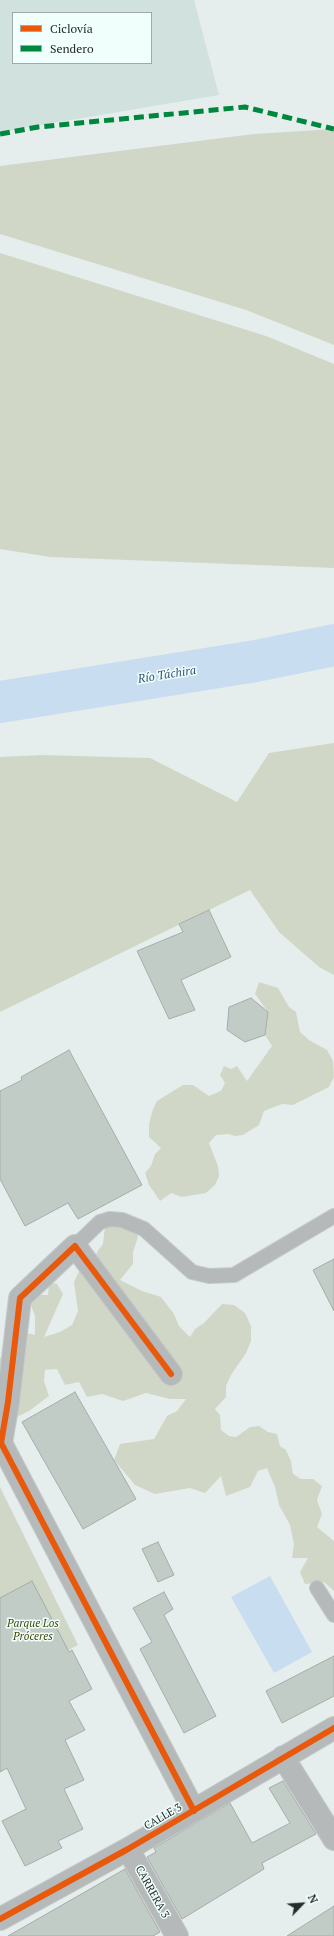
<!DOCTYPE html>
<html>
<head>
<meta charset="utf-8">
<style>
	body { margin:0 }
	#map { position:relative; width:334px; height:1936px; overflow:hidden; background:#e5eeec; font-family:"PT Serif",serif }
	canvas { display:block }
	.legend { position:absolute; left:12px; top:12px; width:140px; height:52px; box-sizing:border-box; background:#f1fffc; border:1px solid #9faaa8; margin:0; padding:5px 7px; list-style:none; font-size:12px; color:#242b29 }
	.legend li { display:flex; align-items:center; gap:8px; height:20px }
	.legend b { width:20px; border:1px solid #9faaa8 }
	.north { position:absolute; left:282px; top:1884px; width:40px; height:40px; -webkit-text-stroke:3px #f1fffc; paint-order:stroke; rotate:65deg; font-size:11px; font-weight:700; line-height:16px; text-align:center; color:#242b29 }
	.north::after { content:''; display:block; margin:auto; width:14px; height:18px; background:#242b29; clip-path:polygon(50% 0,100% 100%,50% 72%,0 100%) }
</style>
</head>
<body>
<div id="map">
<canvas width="334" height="1936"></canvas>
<ul class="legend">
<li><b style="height:5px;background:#e8590c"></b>Ciclovía</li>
<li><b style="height:5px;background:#00873e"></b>Sendero</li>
</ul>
<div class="north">N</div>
</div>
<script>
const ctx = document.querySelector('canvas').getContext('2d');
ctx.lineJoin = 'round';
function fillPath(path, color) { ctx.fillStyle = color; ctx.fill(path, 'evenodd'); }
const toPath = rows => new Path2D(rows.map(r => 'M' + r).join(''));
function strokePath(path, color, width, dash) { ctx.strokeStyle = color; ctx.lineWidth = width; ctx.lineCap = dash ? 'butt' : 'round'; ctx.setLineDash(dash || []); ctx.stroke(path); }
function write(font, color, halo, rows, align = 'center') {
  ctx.font = font + ' "PT Serif",serif'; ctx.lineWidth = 3; ctx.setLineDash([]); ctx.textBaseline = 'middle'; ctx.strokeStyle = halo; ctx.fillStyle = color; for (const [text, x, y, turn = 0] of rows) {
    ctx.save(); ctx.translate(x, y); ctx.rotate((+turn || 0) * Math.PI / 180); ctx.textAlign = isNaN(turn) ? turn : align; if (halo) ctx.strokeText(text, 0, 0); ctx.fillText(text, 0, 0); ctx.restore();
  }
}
const built = toPath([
	[0,0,194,0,219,95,0,132],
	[13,13,151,13,151,63,13,63]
]);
const green = toPath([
	[334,129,334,345,246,310,0,234,0,166,254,134],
	[0,253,266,336,334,364,334,568,50,557,0,549],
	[334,743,334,975,319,967,279,932,250,890,0,1012,0,757,43,755,150,758,237,802,269,753],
	[259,982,278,988,289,1007,296,1012,300,1032,309,1040,327,1050,333,1061,334,1077,329,1087,293,1105,282,1104,264,1111,259,1125,243,1135,235,1136,228,1134,216,1135,209,1143,218,1166,219,1176,215,1185,206,1193,182,1197,171,1193,160,1201,149,1185,145,1173,151,1166,155,1154,161,1148,149,1137,149,1124,153,1109,157,1101,183,1085,193,1085,209,1096,221,1091,225,1083,220,1075,224,1066,231,1069,237,1066,247,1081,272,1046,265,1035,268,1012,255,994],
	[132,1220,138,1237,133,1252,133,1264,120,1280,142,1291,161,1297,174,1314,179,1326,190,1337,195,1329,204,1323,222,1304,234,1305,245,1313,251,1326,251,1341,246,1353,231,1375,226,1386,226,1397,215,1409,220,1415,221,1430,229,1436,236,1437,250,1427,259,1426,268,1432,277,1434,280,1446,286,1450,291,1461,293,1474,301,1479,313,1479,322,1486,317,1500,322,1514,317,1527,334,1541,334,1591,324,1582,305,1584,300,1572,308,1558,292,1558,294,1544,290,1525,279,1505,275,1487,267,1468,258,1471,250,1487,226,1496,221,1476,205,1493,190,1488,155,1494,135,1485,114,1460,120,1444,154,1439,167,1416,177,1411,186,1399,170,1399,146,1393,123,1401,102,1394,87,1397,79,1382,65,1385,57,1369,45,1370,44,1381,49,1396,29,1411,15,1418,0,1404,0,1358,6,1355,15,1337,27,1333,35,1335,35,1316,29,1300,40,1295,48,1295,49,1282,57,1284,63,1294,44,1337,60,1332,72,1325,78,1311,74,1282,79,1271,94,1264,97,1252,103,1244,105,1226],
	[0,1487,78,1645,0,1686]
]);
const water = toPath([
	[270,1576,312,1652,274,1673,231,1597]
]);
const river = toPath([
	[0,702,256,661,334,645]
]);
const building = toPath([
	[209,910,231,957,181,980,195,1010,169,1019,137,951,183,932,179,924,209,910],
	[251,998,268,1012,265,1035,245,1042,227,1030,229,1007,251,998],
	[69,1050,142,1185,78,1219,68,1203,25,1226,0,1179,0,1091,22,1080,21,1077,69,1050],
	[334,1259,334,1311,313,1270,334,1259],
	[75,1392,136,1499,83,1529,22,1422,75,1392],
	[158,1542,174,1575,158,1582,142,1549,158,1542],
	[32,1581,69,1652,72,1650,92,1689,69,1701,85,1730,65,1740,84,1780,64,1789,83,1829,58,1841,62,1848,25,1866,2,1821,26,1809,7,1768,0,1772,0,1598,32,1581],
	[164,1592,173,1609,164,1615,216,1716,184,1733,140,1649,152,1642,133,1608,164,1592],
	[334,1656,334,1696,282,1723,266,1691,334,1656],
	[283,1781,316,1834,262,1863,264,1869,182,1919,147,1857,156,1852,154,1848,230,1803,252,1843,290,1823,269,1788,283,1781],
	[125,1869,160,1932,153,1936,8,1936,125,1869],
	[334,1906,334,1936,287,1936,334,1906]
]);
const lane = toPath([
	[75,1246,100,1222,110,1219,122,1220,144,1229,192,1272,209,1276,234,1275,334,1216],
	[317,1588,334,1615]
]);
const street = toPath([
	[171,1374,75,1246,20,1298,8,1402,1,1443,194,1811],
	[283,1757,334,1839],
	[128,1849,177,1936],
	[0,1919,128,1849,334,1728]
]);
const quiet = toPath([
	[0,134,38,127,245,107,334,129]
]);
const cycleway = toPath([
	[171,1374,75,1246,20,1298,8,1402,1,1443,194,1811],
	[0,1919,128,1849,334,1728]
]);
const parkNames = [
	["Parque Los",33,1624],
	["Próceres",33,1637]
];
const streetNames = [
	["CALLE 3",163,1817,-30],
	["CARRERA 3",152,1892,61]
];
const waterNames = [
	["Río Táchira",167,675,-9]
];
fillPath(built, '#d0e1de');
fillPath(green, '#d1d7c7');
fillPath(water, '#c9ddf1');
strokePath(river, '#c9ddf1', 42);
fillPath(building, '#c2ccc6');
strokePath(building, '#a6aca9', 1);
strokePath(lane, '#c3cac8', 16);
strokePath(street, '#c3cac8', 24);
strokePath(lane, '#b6b9ba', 14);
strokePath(street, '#b6b9ba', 22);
strokePath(quiet, '#00873e', 5, [10, 5]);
strokePath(cycleway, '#e8590c', 6);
write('italic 11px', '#44480d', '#f1fffc', parkNames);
write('11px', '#242b29', '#f1fffc', streetNames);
write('italic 12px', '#2f537a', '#f1fffc', waterNames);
</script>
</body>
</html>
